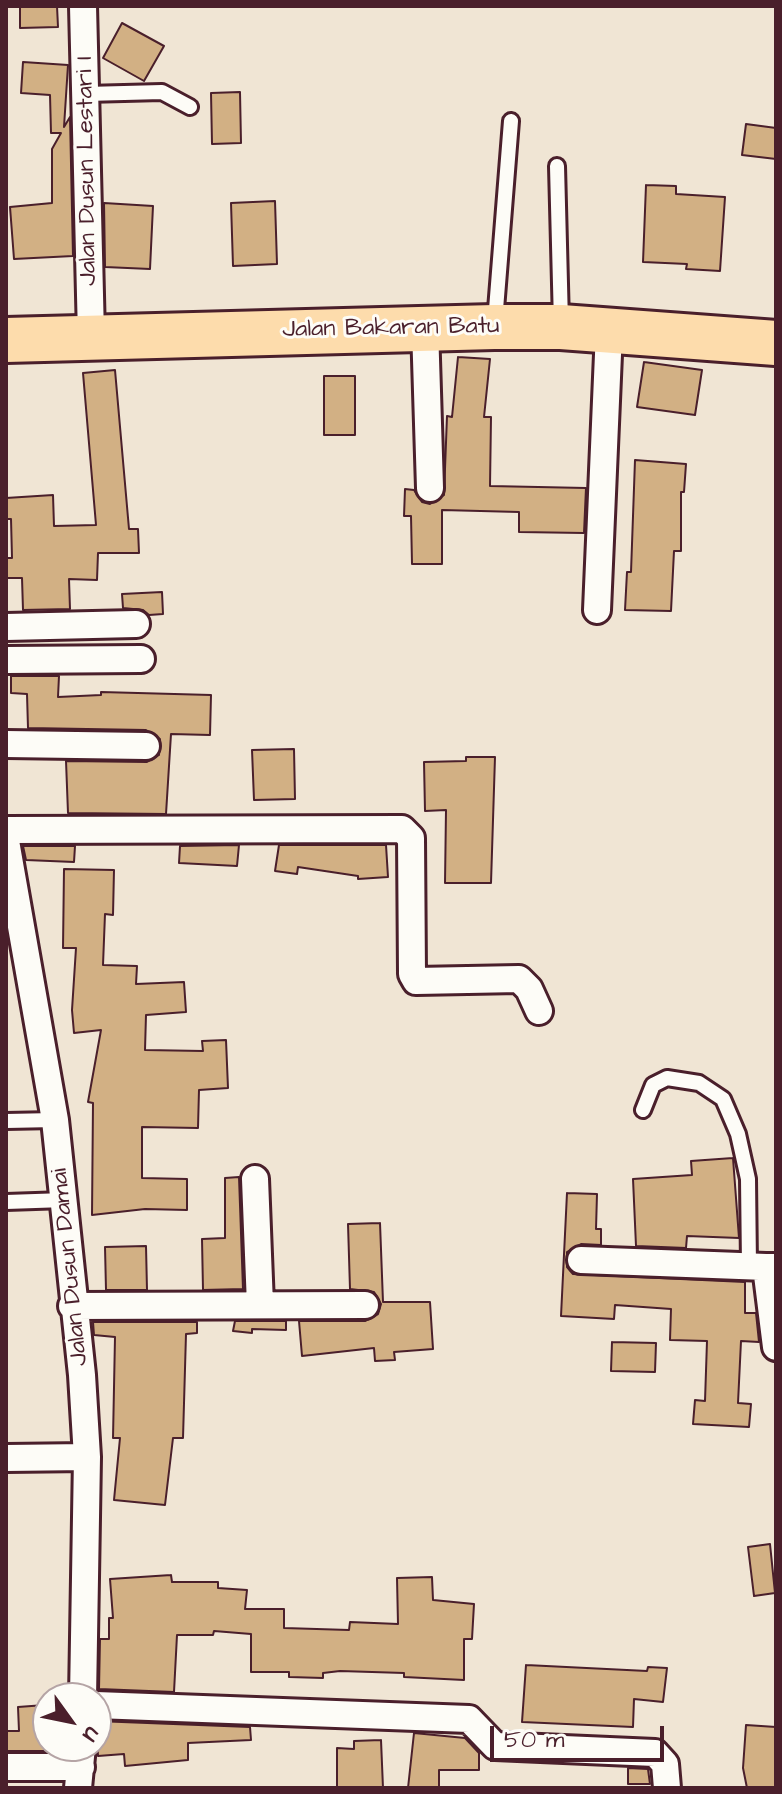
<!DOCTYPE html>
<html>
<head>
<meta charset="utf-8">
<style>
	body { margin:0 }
	#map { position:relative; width:782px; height:1794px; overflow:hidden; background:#f0e5d4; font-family:"Architects Daughter",sans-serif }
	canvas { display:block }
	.frame { position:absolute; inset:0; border:8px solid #4a1f2b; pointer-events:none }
	.north { position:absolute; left:32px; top:1682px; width:80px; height:80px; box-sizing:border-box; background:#fdfcf7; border:2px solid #b5a4a5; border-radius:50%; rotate:123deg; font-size:22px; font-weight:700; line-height:32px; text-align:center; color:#4a1f2b }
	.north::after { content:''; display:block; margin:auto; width:28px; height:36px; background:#4a1f2b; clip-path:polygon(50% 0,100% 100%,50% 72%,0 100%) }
	.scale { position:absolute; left:490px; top:1726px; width:174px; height:36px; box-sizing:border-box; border:4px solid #4a1f2b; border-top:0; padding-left:10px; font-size:24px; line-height:28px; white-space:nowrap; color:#4a1f2b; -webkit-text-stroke:6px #fdfcf7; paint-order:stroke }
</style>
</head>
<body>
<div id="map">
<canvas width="782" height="1794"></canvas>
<div class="frame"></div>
<div class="north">U</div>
<div class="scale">50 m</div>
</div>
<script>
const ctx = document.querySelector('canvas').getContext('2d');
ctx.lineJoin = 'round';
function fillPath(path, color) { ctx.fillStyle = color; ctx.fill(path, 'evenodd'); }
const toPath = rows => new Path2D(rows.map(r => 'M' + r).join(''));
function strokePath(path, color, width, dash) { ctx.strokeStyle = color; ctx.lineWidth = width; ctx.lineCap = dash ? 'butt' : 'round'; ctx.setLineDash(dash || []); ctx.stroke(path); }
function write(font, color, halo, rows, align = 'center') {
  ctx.font = font + ' "Architects Daughter",sans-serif'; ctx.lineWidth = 6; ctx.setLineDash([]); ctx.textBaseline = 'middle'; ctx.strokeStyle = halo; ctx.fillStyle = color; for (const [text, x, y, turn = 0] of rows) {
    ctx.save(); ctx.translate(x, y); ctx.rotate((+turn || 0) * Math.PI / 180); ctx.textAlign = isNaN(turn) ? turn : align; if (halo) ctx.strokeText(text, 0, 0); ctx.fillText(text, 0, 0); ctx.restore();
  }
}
const building = toPath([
	[20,6,57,6,58,27,20,28,20,6],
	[122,23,164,46,144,81,103,58,122,23],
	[23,62,68,65,64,127,70,117,73,256,14,259,10,207,52,203,52,149,61,133,51,133,50,95,21,93,23,62],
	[240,92,241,143,212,144,211,93,240,92],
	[746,124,776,128,776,159,742,155,746,124],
	[646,185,676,186,676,194,725,197,720,271,686,269,687,264,643,262,646,185],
	[275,201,277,264,233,266,231,203,275,201],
	[104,203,153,206,150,269,105,267,104,203],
	[458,357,490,359,484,417,491,417,490,486,586,488,584,533,519,532,519,512,442,510,442,564,412,564,411,516,404,516,405,489,414,490,422,502,430,504,444,495,447,416,452,417,458,357],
	[644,362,702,370,695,415,637,407,644,362],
	[115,370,129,529,138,529,139,553,98,553,97,580,69,579,70,609,23,610,22,578,6,578,6,558,12,558,11,519,6,519,6,498,53,495,54,526,96,525,83,373,115,370],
	[324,376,355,376,355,435,324,435,324,376],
	[635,460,686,464,684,492,681,492,681,551,674,551,671,611,625,610,627,572,631,572,635,460],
	[162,592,163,614,149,615,143,610,123,608,122,594,162,592],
	[11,676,59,676,58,697,101,695,101,692,211,695,210,735,171,734,166,814,68,813,66,761,147,762,159,755,160,739,146,730,28,728,27,694,11,693,11,676],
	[294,749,295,799,254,800,252,750,294,749],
	[466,757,495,757,491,883,445,883,446,810,425,811,424,762,466,761,466,757],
	[239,845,237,866,179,863,180,846,239,845],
	[279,845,386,845,388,877,358,879,358,876,298,867,297,874,275,871,279,845],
	[23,846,75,846,74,862,26,860,23,846],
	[64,869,114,870,113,915,105,914,103,965,137,966,136,984,184,982,186,1012,146,1015,145,1050,203,1051,202,1041,226,1040,228,1088,199,1090,198,1128,142,1127,142,1178,187,1179,187,1210,145,1209,92,1215,93,1103,88,1102,101,1030,74,1033,72,1010,76,948,63,948,64,869],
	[733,1158,739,1238,687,1236,686,1248,636,1246,633,1179,692,1175,691,1161,733,1158],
	[239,1177,243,1289,203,1290,202,1239,225,1238,225,1178,239,1177],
	[567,1193,597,1194,596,1229,601,1229,601,1245,581,1244,567,1252,567,1267,573,1274,745,1282,745,1313,756,1313,759,1342,741,1341,738,1403,751,1404,749,1427,693,1424,695,1400,705,1401,707,1341,670,1340,671,1309,615,1305,614,1319,561,1316,567,1193],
	[380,1223,383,1302,430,1302,433,1349,394,1352,395,1360,375,1361,374,1348,302,1356,299,1321,365,1321,378,1314,381,1304,374,1292,350,1289,348,1224,380,1223],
	[146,1246,147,1290,106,1290,105,1247,146,1246],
	[235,1321,286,1321,286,1330,252,1329,252,1333,233,1331,235,1321],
	[93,1322,197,1322,197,1333,186,1334,183,1438,173,1438,165,1505,114,1500,120,1438,113,1438,115,1337,94,1335,93,1322],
	[612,1342,656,1343,655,1372,611,1371,612,1342],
	[770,1544,775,1593,754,1596,748,1547,770,1544],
	[171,1575,172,1582,218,1582,218,1588,247,1590,245,1609,284,1609,284,1628,349,1630,350,1622,398,1624,397,1578,432,1577,433,1600,474,1604,472,1639,464,1639,464,1680,404,1677,404,1673,340,1671,323,1673,323,1678,289,1677,289,1672,251,1672,251,1634,214,1631,213,1635,177,1635,174,1692,99,1689,100,1639,109,1639,109,1618,113,1618,110,1579,171,1575],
	[526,1665,647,1671,648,1667,667,1668,663,1702,634,1699,633,1727,522,1722,526,1665],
	[45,1705,45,1751,6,1751,6,1731,19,1731,18,1707,45,1705],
	[96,1721,250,1727,251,1740,188,1743,188,1760,125,1766,124,1754,98,1756,96,1721],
	[746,1725,776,1727,776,1788,747,1788,743,1768,746,1725],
	[414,1733,465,1738,479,1753,479,1770,439,1770,439,1788,408,1788,414,1733],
	[381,1740,383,1788,337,1788,337,1748,354,1749,354,1741,381,1740],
	[628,1768,648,1769,650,1784,628,1784,628,1768]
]);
const lane = toPath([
	[86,94,162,92,190,107],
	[557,166,561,323],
	[495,322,511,121],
	[643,1110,653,1085,667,1078,699,1083,723,1099,738,1134,748,1179,749,1266],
	[6,1121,55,1120],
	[6,1202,65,1200]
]);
const street = toPath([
	[83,6,91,336],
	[425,327,430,488],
	[597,610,609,331],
	[6,627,136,624],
	[6,660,141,659],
	[6,744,146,746],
	[6,830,402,829,411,838,412,974,416,981,519,979,529,989,539,1011],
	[6,841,55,1120,82,1375,87,1457,83,1698],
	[255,1179,260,1305],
	[581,1260,766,1267],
	[776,1267,766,1267,776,1347],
	[72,1306,365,1305],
	[6,1458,87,1457],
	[96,1705,469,1719,495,1746,655,1753,665,1764,667,1788],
	[6,1767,81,1767],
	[78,1788,82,1746]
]);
const highway = toPath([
	[6,340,494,327,561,327,776,343]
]);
const streetNames = [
	["Jalan Dusun Lestari I",88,171,-91],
	["Jalan Bakaran Batu",391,329,-1],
	["Jalan Dusun Damai",71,1267,-96]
];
fillPath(building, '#d2b084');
strokePath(building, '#4a1f2b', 2);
strokePath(lane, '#4a1f2b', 20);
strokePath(street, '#4a1f2b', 32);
strokePath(highway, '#4a1f2b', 50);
strokePath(lane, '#fdfcf7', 14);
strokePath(street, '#fdfcf7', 26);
strokePath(highway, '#fddcac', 44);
write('24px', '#4a1f2b', '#fdfcf7', streetNames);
</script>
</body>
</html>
